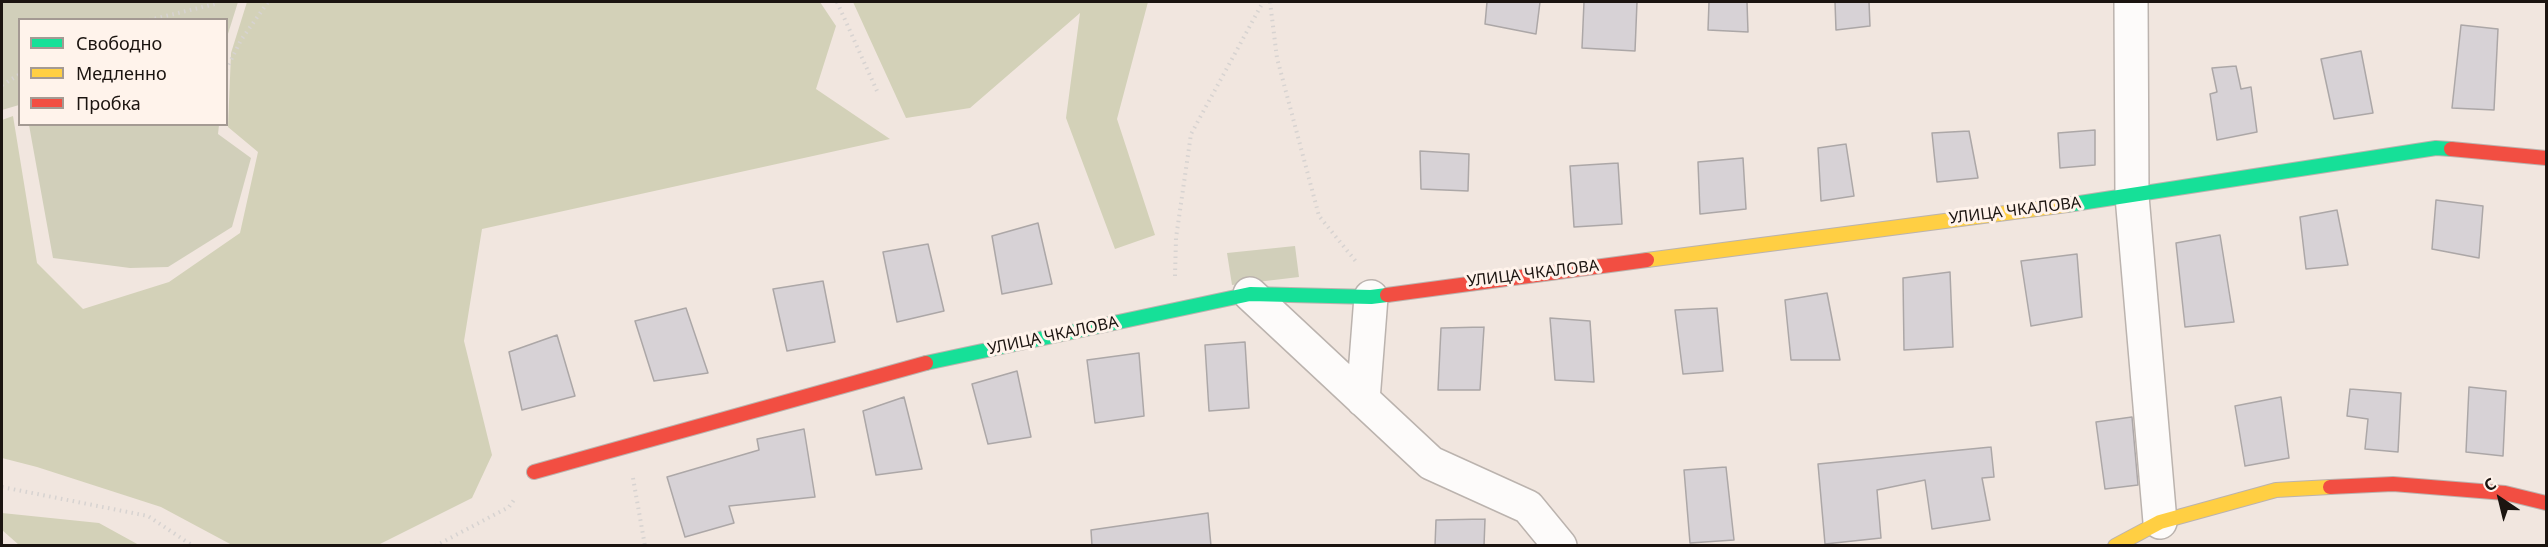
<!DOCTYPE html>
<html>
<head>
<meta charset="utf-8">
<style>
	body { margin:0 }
	#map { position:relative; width:2548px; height:547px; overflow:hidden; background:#f1e6df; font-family:"Noto Sans",sans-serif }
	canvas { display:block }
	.frame { position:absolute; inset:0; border:3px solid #1b1410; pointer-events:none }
	.legend { position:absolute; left:18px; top:18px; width:210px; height:108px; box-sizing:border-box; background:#fff3eb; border:2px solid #a49a93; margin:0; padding:8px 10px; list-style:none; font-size:18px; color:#1b1410 }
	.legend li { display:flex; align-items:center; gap:12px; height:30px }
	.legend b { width:30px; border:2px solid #a49a93 }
	.north { position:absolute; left:2470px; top:469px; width:60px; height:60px; -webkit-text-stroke:4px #fff3eb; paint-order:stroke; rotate:325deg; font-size:16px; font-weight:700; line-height:24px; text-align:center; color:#1b1410 }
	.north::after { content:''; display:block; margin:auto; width:21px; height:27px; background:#1b1410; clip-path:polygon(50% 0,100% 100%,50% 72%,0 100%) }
</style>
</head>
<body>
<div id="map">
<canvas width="2548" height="547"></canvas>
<div class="frame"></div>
<ul class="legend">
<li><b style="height:8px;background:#16e098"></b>Свободно</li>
<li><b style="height:8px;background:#ffcf43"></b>Медленно</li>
<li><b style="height:8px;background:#f24e42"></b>Пробка</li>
</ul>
<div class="north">С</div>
</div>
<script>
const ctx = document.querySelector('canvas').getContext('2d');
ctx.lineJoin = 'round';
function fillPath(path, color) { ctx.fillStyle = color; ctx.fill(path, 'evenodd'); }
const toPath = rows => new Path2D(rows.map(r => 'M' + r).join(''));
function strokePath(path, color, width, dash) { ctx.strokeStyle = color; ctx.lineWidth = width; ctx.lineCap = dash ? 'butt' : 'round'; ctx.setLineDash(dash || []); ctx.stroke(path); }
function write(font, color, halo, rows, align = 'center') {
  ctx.font = font + ' "Noto Sans",sans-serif'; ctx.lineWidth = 6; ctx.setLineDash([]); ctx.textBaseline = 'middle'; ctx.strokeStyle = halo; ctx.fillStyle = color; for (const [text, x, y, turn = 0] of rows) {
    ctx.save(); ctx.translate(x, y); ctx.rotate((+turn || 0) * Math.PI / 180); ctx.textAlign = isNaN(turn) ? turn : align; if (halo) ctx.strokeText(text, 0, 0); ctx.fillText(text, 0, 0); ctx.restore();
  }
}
const green = toPath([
	[2,2,238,2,227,37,226,20,20,20,19,105,2,110],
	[29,125,219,125,218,134,251,158,232,227,168,267,130,268,53,258],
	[1295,246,1299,277,1232,285,1227,253]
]);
const forest = toPath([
	[247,2,820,2,836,26,816,89,890,139,482,229,464,341,492,455,472,498,378,545,232,545,161,507,37,467,2,458,2,120,13,116,37,263,83,309,169,282,240,233,258,152,228,127,231,53],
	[853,2,1148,2,1117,119,1155,235,1115,249,1066,118,1080,13,970,108,906,118],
	[2,513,99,523,139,545,19,545,2,530]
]);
const building = toPath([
	[1487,2,1540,2,1536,34,1485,24,1487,2],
	[1584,2,1637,2,1635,51,1582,48,1584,2],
	[1709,2,1747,2,1748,32,1708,30,1709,2],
	[1835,2,1869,2,1870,26,1836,30,1835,2],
	[2461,25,2498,29,2494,110,2452,108,2461,25],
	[2361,51,2373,113,2334,119,2321,59,2361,51],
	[2236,66,2241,89,2251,87,2257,132,2217,140,2210,94,2217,92,2212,68,2236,66],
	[2095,130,2095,165,2060,168,2058,133,2095,130],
	[1969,131,1978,178,1937,182,1932,133,1969,131],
	[1846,144,1854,196,1821,201,1818,148,1846,144],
	[1420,151,1469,154,1468,191,1421,189,1420,151],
	[1743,158,1746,209,1700,214,1698,162,1743,158],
	[1618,163,1622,224,1574,227,1570,166,1618,163],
	[2436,200,2483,206,2479,258,2432,249,2436,200],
	[2337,210,2348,265,2306,269,2300,217,2337,210],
	[1038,223,1052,284,1002,294,992,236,1038,223],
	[2220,235,2234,322,2185,327,2176,243,2220,235],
	[928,244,944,311,897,322,883,252,928,244],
	[2077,254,2082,317,2031,326,2021,261,2077,254],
	[1950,272,1953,347,1904,350,1903,278,1950,272],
	[823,281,835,342,787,351,773,289,823,281],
	[1827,293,1840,360,1791,360,1785,300,1827,293],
	[686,308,708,373,654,381,635,321,686,308],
	[1717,308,1723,371,1683,374,1675,310,1717,308],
	[1550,318,1590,321,1594,382,1555,380,1550,318],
	[1484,327,1480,390,1438,390,1441,328,1484,327],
	[557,335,575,396,522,410,509,352,557,335],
	[1245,342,1249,408,1209,411,1205,345,1245,342],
	[1139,353,1144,416,1095,423,1087,360,1139,353],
	[1017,371,1031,437,988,444,972,384,1017,371],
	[2469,387,2506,391,2503,456,2466,452,2469,387],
	[2350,389,2401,393,2398,452,2365,449,2368,419,2347,416,2350,389],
	[904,397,922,469,876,475,863,411,904,397],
	[2281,397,2289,458,2245,466,2235,406,2281,397],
	[2132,417,2138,485,2105,489,2096,422,2132,417],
	[804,429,815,497,729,506,734,523,685,537,667,477,759,450,757,439,804,429],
	[1991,447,1994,477,1982,478,1990,520,1932,529,1925,480,1877,490,1881,538,1825,544,1818,464,1991,447],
	[1726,467,1734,540,1690,543,1684,470,1726,467],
	[1208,513,1211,546,1092,546,1091,530,1208,513],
	[1485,519,1484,546,1435,546,1436,520,1485,519]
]);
const path = toPath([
	[837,2,877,91],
	[1270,2,1277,58,1319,216,1358,264],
	[149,20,215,4],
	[226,70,241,40,268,2],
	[2,85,20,74],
	[1175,276,1176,238,1191,134,1263,2],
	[633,478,645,546],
	[2,487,148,516,193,546],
	[435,546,509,507,516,497]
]);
const street = toPath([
	[2131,2,2132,196,2160,522],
	[1250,294,1431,463,1528,507,1560,546],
	[1363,400,1371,297]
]);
const fast = toPath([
	[2067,205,2436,148,2451,149],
	[926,363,1250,294,1371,297,1387,295]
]);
const slow = toPath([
	[1647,260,2067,205],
	[2115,546,2160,522,2276,490,2330,487]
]);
const jam = toPath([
	[2451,149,2546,158],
	[1387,295,1647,260],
	[534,472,926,363],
	[2330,487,2393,484,2505,493,2546,503]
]);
const streetNames = [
	["УЛИЦА ЧКАЛОВА",2015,211,-7],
	["УЛИЦА ЧКАЛОВА",1533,274,-7],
	["УЛИЦА ЧКАЛОВА",1053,336,-12]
];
fillPath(green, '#d1cfba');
fillPath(forest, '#d3d1b8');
fillPath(building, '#d7d2d6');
strokePath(building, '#aca7a7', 1.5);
strokePath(street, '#bbb3ae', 36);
strokePath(fast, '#bbb3ae', 16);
strokePath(slow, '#bbb3ae', 16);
strokePath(jam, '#bbb3ae', 16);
strokePath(path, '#d7d3d1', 4, [1.5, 4.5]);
strokePath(street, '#fdfbfa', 33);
strokePath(fast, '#16e098', 14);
strokePath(slow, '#ffcf43', 14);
strokePath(jam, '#f24e42', 14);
write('16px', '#1b1410', '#fff3eb', streetNames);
</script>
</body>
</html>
